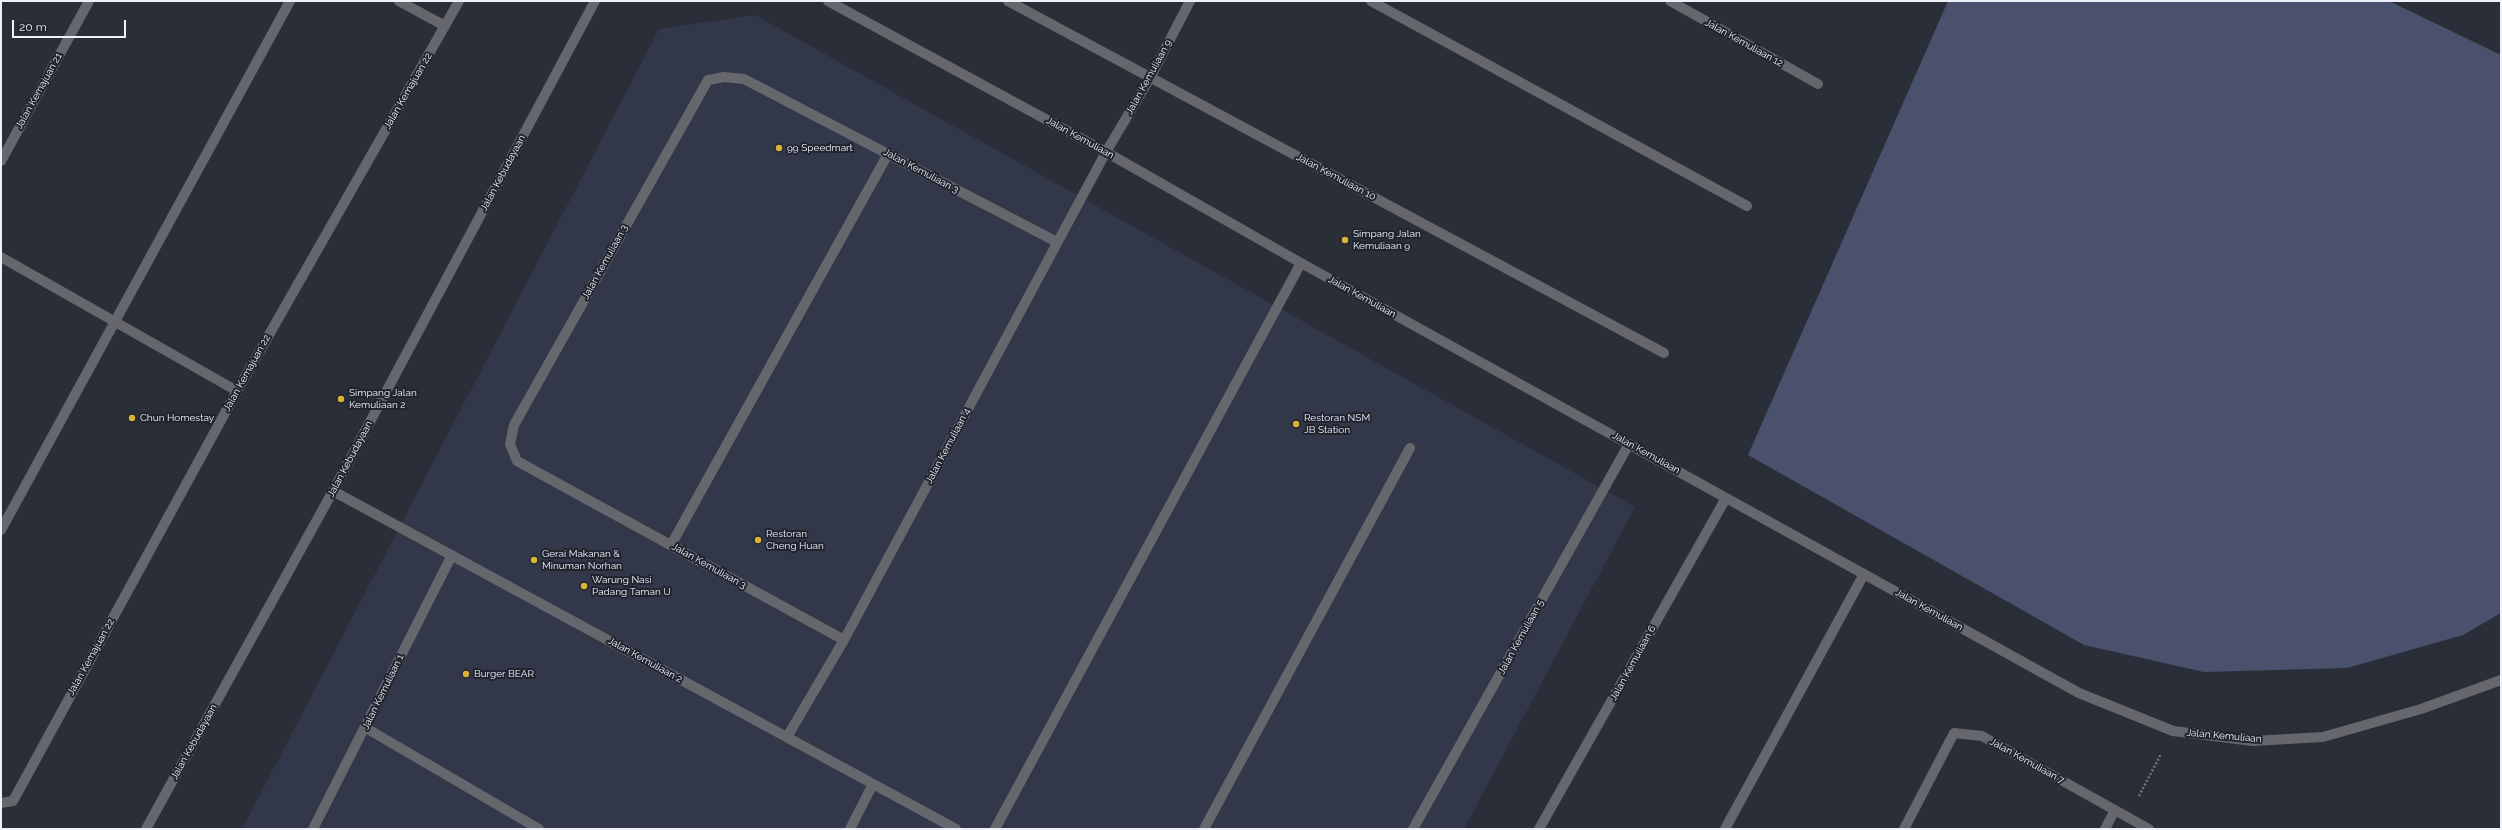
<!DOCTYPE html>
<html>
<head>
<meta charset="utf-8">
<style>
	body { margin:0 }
	#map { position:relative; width:2502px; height:830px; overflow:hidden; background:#2a2e39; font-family:Raleway,sans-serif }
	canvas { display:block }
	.frame { position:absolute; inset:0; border:2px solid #eef1f9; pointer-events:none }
	.scale { position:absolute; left:12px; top:20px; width:114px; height:18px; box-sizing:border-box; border:2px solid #eef1f9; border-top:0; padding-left:5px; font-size:12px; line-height:14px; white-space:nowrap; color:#eef1f9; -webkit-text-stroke:3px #20242f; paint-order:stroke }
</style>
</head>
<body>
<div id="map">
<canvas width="2502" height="830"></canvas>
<div class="frame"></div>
<div class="scale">20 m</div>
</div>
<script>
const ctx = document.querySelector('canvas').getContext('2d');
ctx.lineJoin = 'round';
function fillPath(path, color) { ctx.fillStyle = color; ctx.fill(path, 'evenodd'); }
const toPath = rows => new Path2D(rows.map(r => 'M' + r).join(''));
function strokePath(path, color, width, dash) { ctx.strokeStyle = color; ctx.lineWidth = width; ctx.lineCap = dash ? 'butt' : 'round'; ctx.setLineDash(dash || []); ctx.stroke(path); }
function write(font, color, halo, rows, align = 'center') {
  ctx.font = font + ' Raleway,sans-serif'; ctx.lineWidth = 4; ctx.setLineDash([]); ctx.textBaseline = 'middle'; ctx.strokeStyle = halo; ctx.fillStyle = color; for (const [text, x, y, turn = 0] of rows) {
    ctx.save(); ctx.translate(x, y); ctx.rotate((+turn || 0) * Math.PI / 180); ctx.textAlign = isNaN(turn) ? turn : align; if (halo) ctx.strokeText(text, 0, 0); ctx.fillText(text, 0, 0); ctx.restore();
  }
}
const built = toPath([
	[755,15,1635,507,1464,829,242,829,659,29]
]);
const green = toPath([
	[1948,1,2389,1,2501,55,2501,613,2463,635,2347,668,2204,672,2084,645,1748,455]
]);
const path = toPath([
	[2139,796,2161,754]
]);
const minor = toPath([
	[399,1,445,26],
	[828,1,1106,152,1301,263,2079,693,2173,731,2253,741,2323,737,2421,709,2501,680],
	[1008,1,1664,353],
	[1371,1,1747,206],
	[1670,1,1818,84],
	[1,161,89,1],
	[1,257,237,391],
	[333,491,956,829],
	[1,530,290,1],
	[671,545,888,154],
	[844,640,517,461,510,444,514,425,708,80,724,77,744,79,1057,242],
	[366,728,539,829],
	[787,737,844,640,1106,152,1150,78,1190,1],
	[1,803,13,801,237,391,459,1],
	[146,829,333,491,595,1],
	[313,829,452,555],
	[850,829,873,784],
	[995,829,1301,263],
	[1204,829,1410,448],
	[1413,829,1629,444],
	[1539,829,1726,498],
	[1725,829,1864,574],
	[1904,829,1954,733,1982,736,2149,829],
	[2105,829,2115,810]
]);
const markers = [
	[779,148,4,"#dab333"],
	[1345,240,4,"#dab333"],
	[341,399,4,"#dab333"],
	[132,418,4,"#dab333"],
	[1296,424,4,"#dab333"],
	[758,540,4,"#dab333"],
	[534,560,4,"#dab333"],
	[584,586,4,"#dab333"],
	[466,674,4,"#dab333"]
];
const streetNames = [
	["Jalan Kemuliaan 12",1744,43,29],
	["Jalan Kemuliaan 9",1149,77,-61],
	["Jalan Kemajuan 21",39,91,-61],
	["Jalan Kemajuan 22",408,91,-60],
	["Jalan Kemuliaan",1080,138,29],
	["Jalan Kemuliaan 3",921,171,28],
	["Jalan Kebudayaan",503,173,-62],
	["Jalan Kemuliaan 10",1336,177,28],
	["Jalan Kemuliaan 3",605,262,-61],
	["Jalan Kemuliaan",1362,297,29],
	["Jalan Kemajuan 22",247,373,-61],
	["Jalan Kemuliaan 4",948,446,-62],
	["Jalan Kemuliaan",1646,453,29],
	["Jalan Kebudayaan",350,459,-62],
	["Jalan Kemuliaan 3",709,566,29],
	["Jalan Kemuliaan",1929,610,29],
	["Jalan Kemuliaan 5",1521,637,-61],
	["Jalan Kemajuan 22",91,657,-61],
	["Jalan Kemuliaan 2",645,660,29],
	["Jalan Kemuliaan 6",1633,663,-61],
	["Jalan Kemuliaan 1",383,692,-64],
	["Jalan Kemuliaan",2224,736,5],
	["Jalan Kebudayaan",194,742,-61],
	["Jalan Kemuliaan 7",2027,761,29]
];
const poiNames = [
	["99 Speedmart",787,148],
	["Simpang Jalan",1353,234],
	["Kemuliaan 9",1353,246],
	["Simpang Jalan",349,393],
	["Kemuliaan 2",349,405],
	["Chun Homestay",140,418],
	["Restoran NSM",1304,418],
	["JB Station",1304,430],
	["Restoran",766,534],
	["Cheng Huan",766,546],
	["Gerai Makanan &",542,554],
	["Minuman Norhan",542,566],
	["Warung Nasi",592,580],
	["Padang Taman U",592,592],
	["Burger BEAR",474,674]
];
fillPath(built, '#323749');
fillPath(green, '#49516c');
strokePath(path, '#70747e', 2.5, [2, 2]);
strokePath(minor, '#65676d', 10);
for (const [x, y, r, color] of markers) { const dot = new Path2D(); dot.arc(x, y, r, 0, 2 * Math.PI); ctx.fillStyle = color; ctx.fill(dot); strokePath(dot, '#20242f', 1.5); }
write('10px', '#eef1f9', '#20242f', streetNames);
write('10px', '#eef1f9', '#20242f', poiNames, 'left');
</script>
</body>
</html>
